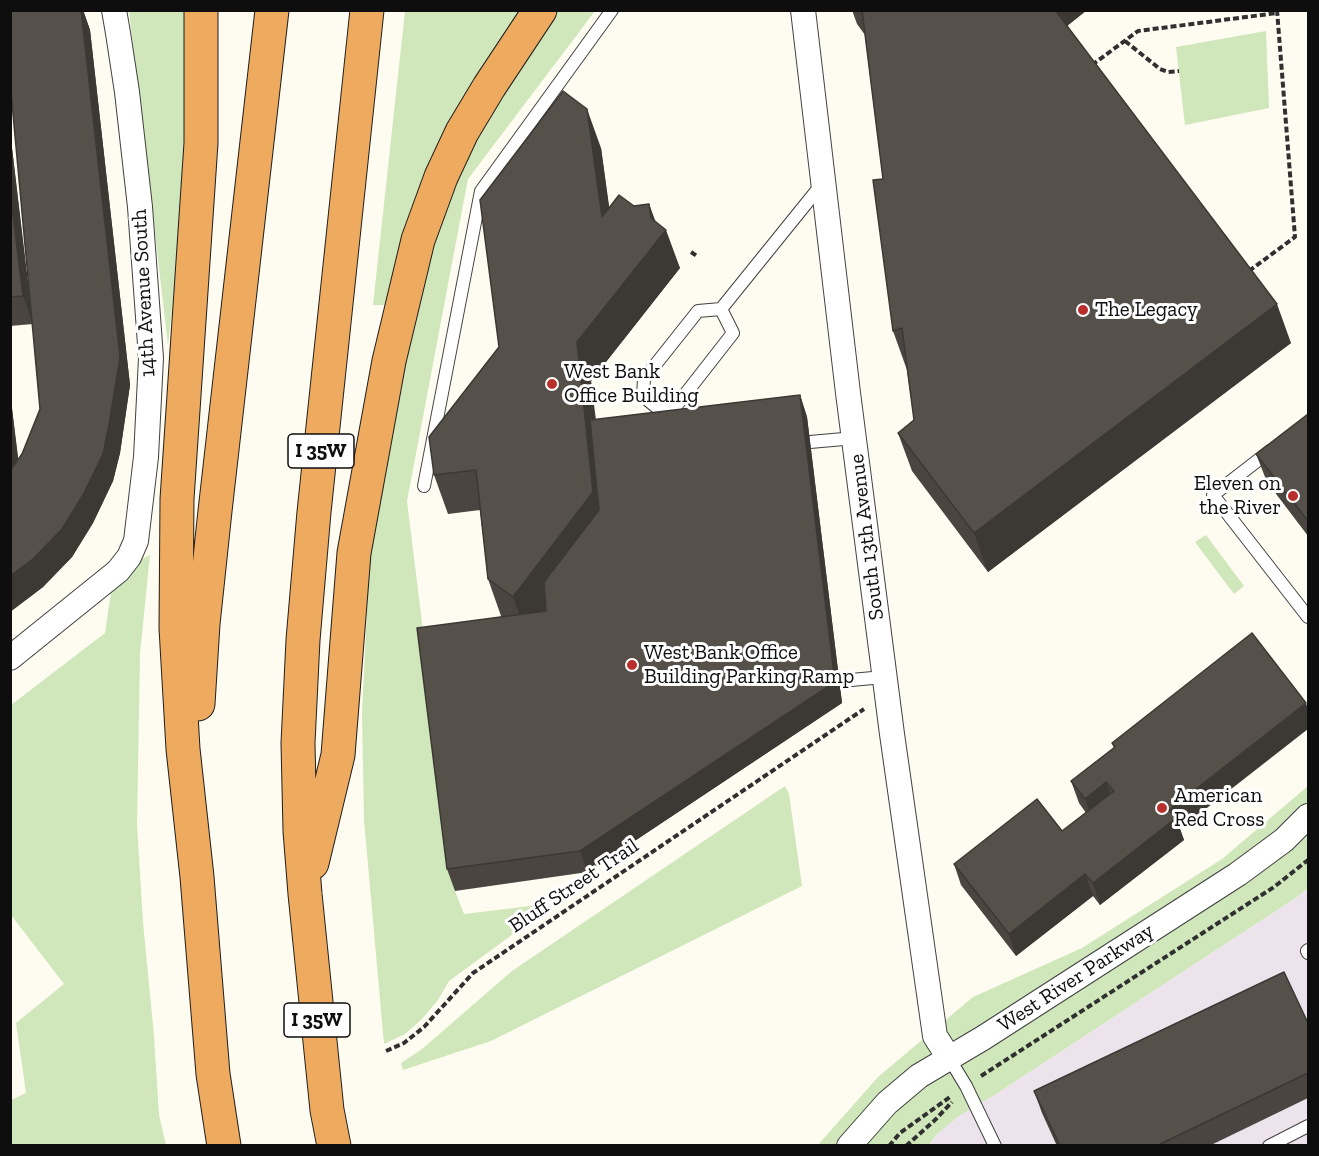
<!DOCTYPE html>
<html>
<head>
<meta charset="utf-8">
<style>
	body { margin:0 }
	#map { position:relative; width:1319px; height:1156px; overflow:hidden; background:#fefcf0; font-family:"Zilla Slab",serif }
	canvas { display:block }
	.frame { position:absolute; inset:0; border:12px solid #0e0e0e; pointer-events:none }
</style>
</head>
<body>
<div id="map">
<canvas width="1319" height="1156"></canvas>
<div class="frame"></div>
</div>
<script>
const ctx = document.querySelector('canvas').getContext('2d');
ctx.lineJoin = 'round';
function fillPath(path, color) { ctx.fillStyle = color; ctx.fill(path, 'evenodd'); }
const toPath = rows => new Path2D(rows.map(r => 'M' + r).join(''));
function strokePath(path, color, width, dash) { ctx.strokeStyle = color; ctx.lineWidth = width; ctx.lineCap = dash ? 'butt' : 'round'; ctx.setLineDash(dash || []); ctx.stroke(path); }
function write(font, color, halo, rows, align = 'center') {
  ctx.font = font + ' "Zilla Slab",serif'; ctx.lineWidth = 6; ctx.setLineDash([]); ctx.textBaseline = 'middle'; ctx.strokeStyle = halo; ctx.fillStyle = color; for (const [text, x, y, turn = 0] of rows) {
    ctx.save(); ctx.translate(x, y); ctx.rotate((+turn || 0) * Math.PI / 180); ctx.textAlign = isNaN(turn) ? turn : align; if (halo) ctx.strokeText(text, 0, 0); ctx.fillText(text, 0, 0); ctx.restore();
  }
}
const industrial = toPath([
	[1308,888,1308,1145,929,1146,936,1135,959,1116,996,1094,1297,897]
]);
const green = toPath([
	[129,11,195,11,184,202,168,345],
	[405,11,520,11,473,80,447,133,389,305,373,305],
	[558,11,595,11,468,179,407,501,455,891,464,914,539,905,531,921,449,981,438,1000,422,1019,405,1034,384,1044,364,820,362,713,370,550,399,362,449,182,508,75],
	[1266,31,1269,108,1185,125,1176,47],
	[1206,535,1244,586,1234,594,1195,542],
	[150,555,140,654,137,825,143,922,154,1036,159,1115,166,1145,11,1145,11,1100,26,1093,16,1023,64,984,11,915,11,705,105,633,111,592,142,559],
	[785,786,789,794,802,886,491,1041,403,1070,401,1063,422,1049,512,971],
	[1308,786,1308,888,1297,897,996,1094,959,1116,936,1135,929,1145,817,1146,878,1077,973,997,1082,948,1222,859]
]);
const path = toPath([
	[1125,41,1160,69,1168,72,1179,71],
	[1092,65,1138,31,1277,13],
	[691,252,697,256],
	[1249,271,1295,237,1277,10],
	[386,1051,404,1043,424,1027,473,973,864,709],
	[981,1076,1274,887,1308,860],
	[889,1146,900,1133,950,1097],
	[906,1146,935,1120,952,1102]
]);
const lane = toPath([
	[721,309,698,311,644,379,643,396,661,411,676,406,733,333,721,309,822,184],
	[810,442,855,438],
	[1270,451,1213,495,1308,617],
	[424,486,481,191,612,10],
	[840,681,884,677],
	[1308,950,1307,951,1308,953],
	[949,1058,966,1086,995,1146],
	[1269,1146,1308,1126]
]);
const street = toPath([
	[803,10,848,393,892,734,935,1036,949,1058],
	[10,658,118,571,129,557,136,541,146,457,151,358,140,207,127,92,118,33,114,10],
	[849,1146,887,1103,919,1076,983,1038,1238,874,1284,840,1308,816]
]);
const highway = toPath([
	[201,10,201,143,177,499,176,628,183,749,197,877,213,1074,224,1146],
	[198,704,203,624,215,511,272,10],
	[312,863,338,755,354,553,389,361,418,240,441,177,462,132,489,87,540,10],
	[334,1146,327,1110,305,894,300,831,298,743,303,640,314,512,367,10]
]);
const wall = toPath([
	[10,10,83,10,90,30,130,385,120,453,113,481,93,523,72,557,43,587,10,612,10,392,18,460,22,454,40,409,33,324,10,326,10,131,32,321],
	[852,10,1087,10,1067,26,1291,343,988,572,912,471,898,433,914,420,907,370,893,331,883,179,865,35,857,24],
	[601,148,609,208,649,204,655,222,680,268,591,381,596,420,800,395,807,417,842,703,588,872,455,891,447,869,501,616,488,579,480,510,448,514,434,475],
	[1308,414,1308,536,1267,482,1256,454],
	[1112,743,1180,829,1184,840,1100,905,1093,896,1016,956,961,885,954,864,1062,831,1086,813,1079,803,1071,781,1114,748],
	[1308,1023,1308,1098,1209,1146,1057,1146,1042,1113,1034,1091]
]);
const shadedWall = toPath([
	[81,10,83,10,90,30,130,385,120,453,113,481,93,523,72,557,43,587,10,612,10,576,120,357],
	[1049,10,1087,10,1057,34],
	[587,109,601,148,616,256,602,217],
	[10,131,33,324,23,296,10,191],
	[649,204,661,236,666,230,680,268,591,381,607,531,527,636,513,597,577,342,651,218],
	[1277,304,1291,343,988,572,974,533],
	[10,392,22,489,11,462,10,453],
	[800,395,807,417,842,703,588,872,580,851],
	[1306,703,1308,709,1308,729,1180,829,1184,840,1100,905,1093,883,1169,810],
	[1106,782,1114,804,1093,820,1085,799],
	[1085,874,1093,896,1016,956,1009,934]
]);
const building = toPath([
	[10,10,81,10,120,357,109,425,103,454,83,495,62,529,33,559,10,576,10,471,22,454,40,409,10,81,10,10],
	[862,10,1055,10,1277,304,974,533,898,433,914,420,902,328,893,331,873,180,883,179,862,10],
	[563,91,587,109,602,217,619,195,634,206,649,204,651,218,666,230,577,342,593,492,513,597,488,579,476,470,434,475,429,437,499,347,480,200,563,91],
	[10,191,23,296,10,297,10,191],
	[800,395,835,682,580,851,447,869,417,628,546,611,544,582,599,510,590,420,800,395],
	[1308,414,1308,521,1256,454,1308,414],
	[1252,633,1306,703,1169,810,1176,818,1093,883,1085,874,1009,934,954,864,1037,799,1062,831,1114,791,1106,782,1085,799,1071,781,1115,747,1112,743,1252,633],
	[1284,972,1308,1023,1308,1073,1156,1146,1060,1146,1034,1091,1284,972]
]);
const markers = [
	[1083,310,6,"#b82f2c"],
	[552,384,6,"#b82f2c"],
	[1293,496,6,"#b82f2c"],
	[632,665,6,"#b82f2c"],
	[1162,808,6,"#b82f2c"]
];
const shields = [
	[321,451,66],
	[317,1020,66]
];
const shieldNames = [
	["I 35W",321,451],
	["I 35W",317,1020]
];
const streetNames = [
	["14th Avenue South",144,293,-93],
	["South 13th Avenue",867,537,-97],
	["Bluff Street Trail",574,886,-34],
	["West River Parkway",1076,978,-33]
];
const poiNames = [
	["The Legacy",1095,310],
	["West Bank",564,372],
	["Office Building",564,396],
	["Eleven on",1281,484,"right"],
	["the River",1281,508,"right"],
	["West Bank Office",644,653],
	["Building Parking Ramp",644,677],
	["American",1174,796],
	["Red Cross",1174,820]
];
fillPath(industrial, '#ece3ec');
fillPath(green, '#cfe7ba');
strokePath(lane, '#414141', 14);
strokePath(street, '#414141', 26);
strokePath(highway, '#1f1f1f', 35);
strokePath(path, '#303030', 4, [6, 3]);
strokePath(lane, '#fff', 12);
strokePath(street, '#fff', 24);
strokePath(highway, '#eeaa5e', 33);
fillPath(wall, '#4a4540');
fillPath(shadedWall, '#3c3834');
fillPath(building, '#56504b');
strokePath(building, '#3c3834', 1.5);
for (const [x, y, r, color] of markers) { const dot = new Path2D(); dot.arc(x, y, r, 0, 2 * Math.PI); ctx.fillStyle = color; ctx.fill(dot); strokePath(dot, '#fff', 2); }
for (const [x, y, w] of shields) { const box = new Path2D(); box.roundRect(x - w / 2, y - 17, w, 34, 4.5); ctx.fillStyle = '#fff'; ctx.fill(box); strokePath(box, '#0e0e0e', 1.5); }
write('bold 20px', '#0e0e0e', null, shieldNames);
write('21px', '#0e0e0e', '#fff', streetNames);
write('21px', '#0e0e0e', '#fff', poiNames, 'left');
</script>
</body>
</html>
